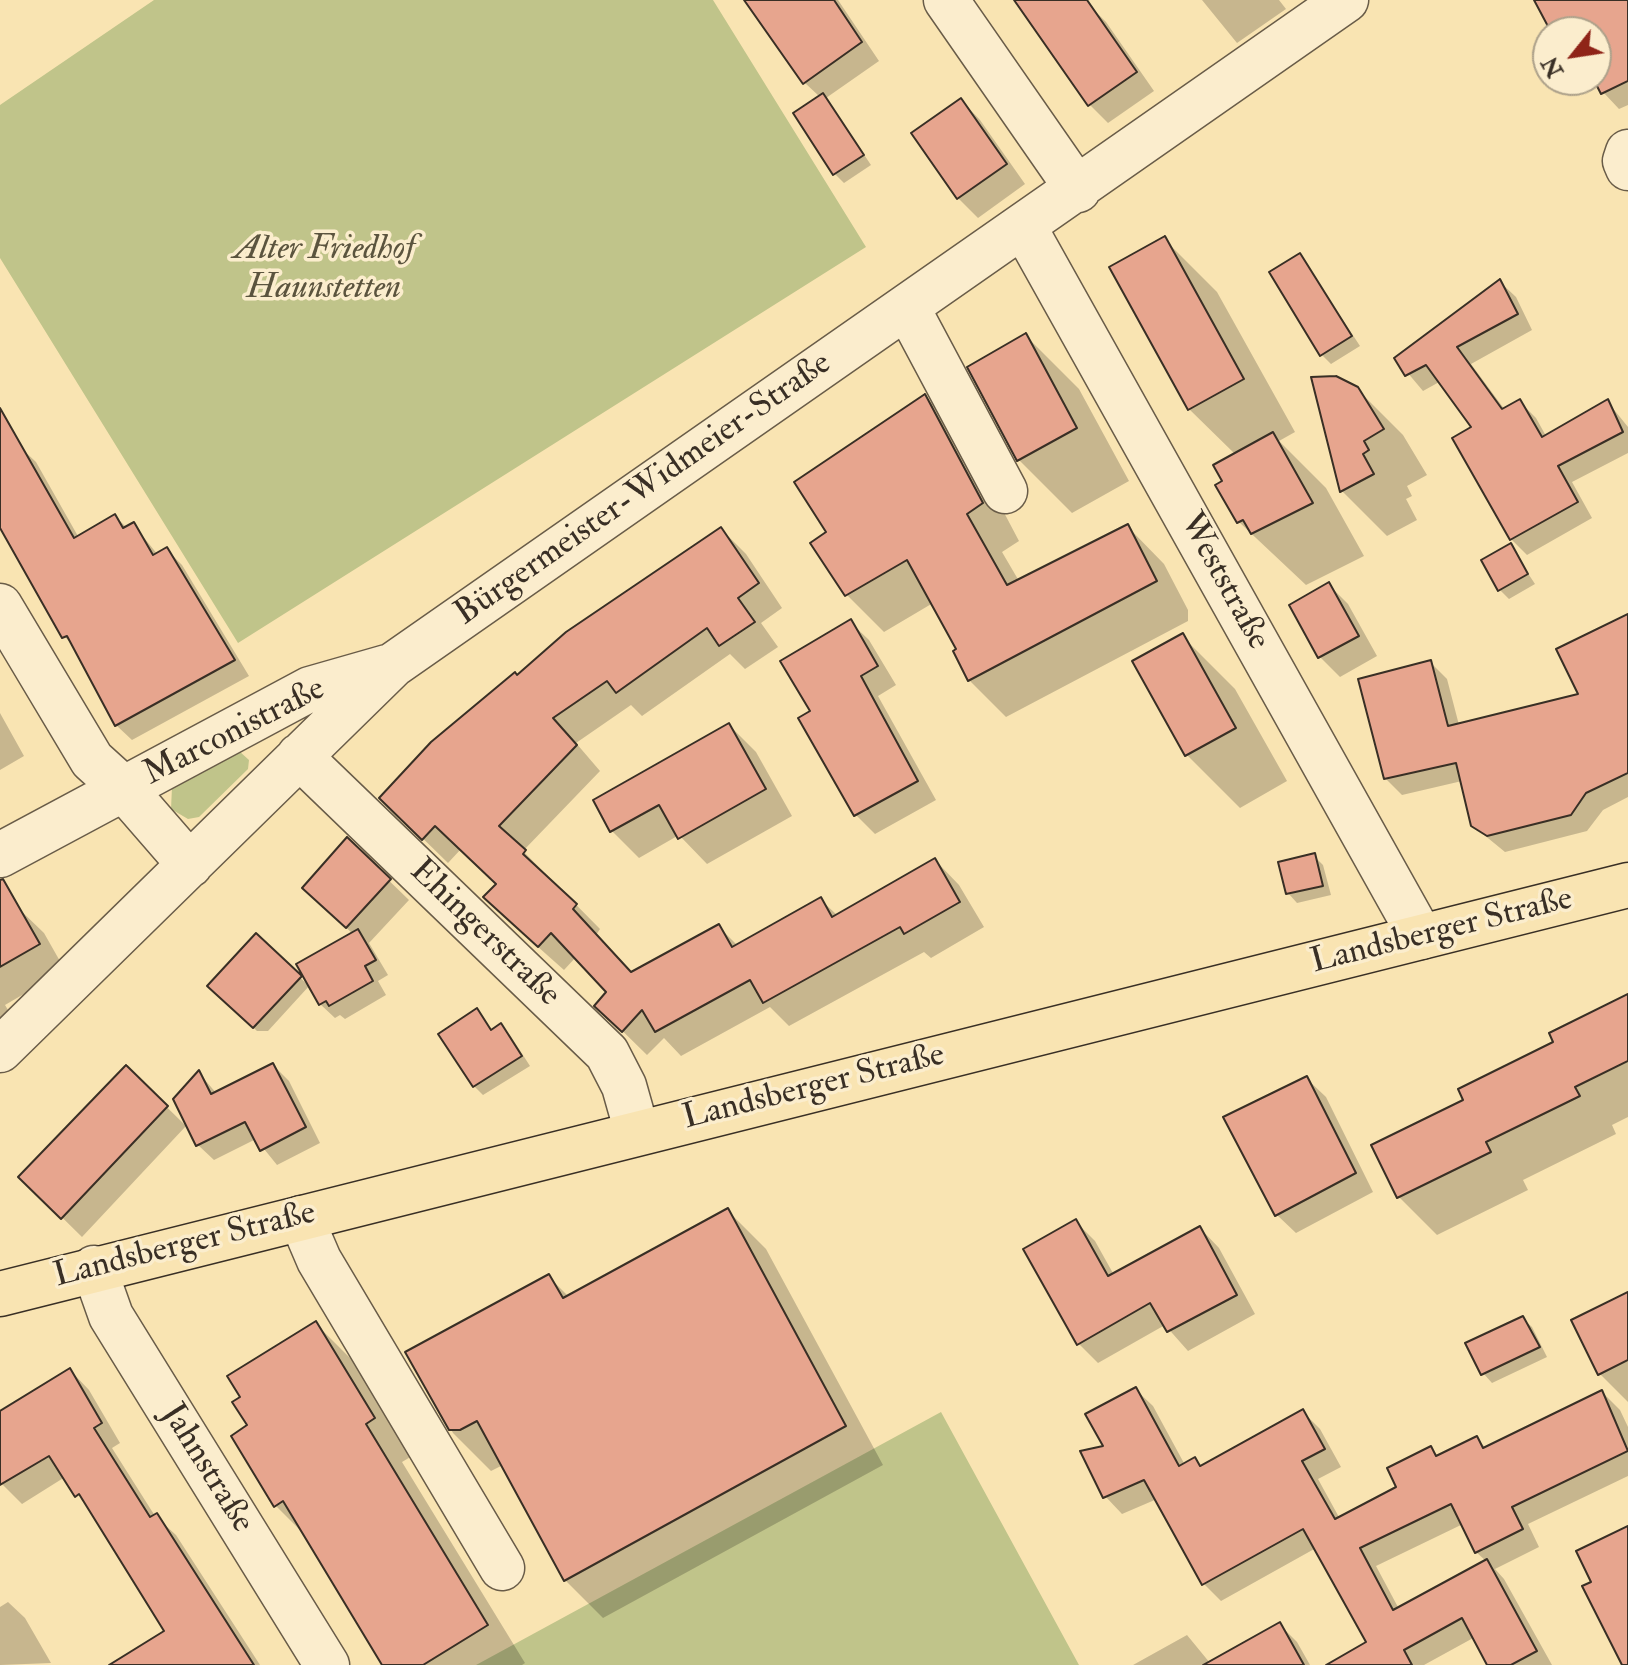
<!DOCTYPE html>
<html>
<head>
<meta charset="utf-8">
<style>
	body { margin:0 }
	#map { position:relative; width:1628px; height:1665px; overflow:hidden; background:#f9e4b2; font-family:"IM FELL Double Pica",serif }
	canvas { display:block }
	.north { position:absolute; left:1532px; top:16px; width:80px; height:80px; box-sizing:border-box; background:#fbedcd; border:2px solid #ada18a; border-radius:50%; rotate:240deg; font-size:22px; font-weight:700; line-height:32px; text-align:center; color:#392f25 }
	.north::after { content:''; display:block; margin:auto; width:28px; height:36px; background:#8f2418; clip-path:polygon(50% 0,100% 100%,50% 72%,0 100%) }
</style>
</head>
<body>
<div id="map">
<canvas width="1628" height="1665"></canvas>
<div class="north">N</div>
</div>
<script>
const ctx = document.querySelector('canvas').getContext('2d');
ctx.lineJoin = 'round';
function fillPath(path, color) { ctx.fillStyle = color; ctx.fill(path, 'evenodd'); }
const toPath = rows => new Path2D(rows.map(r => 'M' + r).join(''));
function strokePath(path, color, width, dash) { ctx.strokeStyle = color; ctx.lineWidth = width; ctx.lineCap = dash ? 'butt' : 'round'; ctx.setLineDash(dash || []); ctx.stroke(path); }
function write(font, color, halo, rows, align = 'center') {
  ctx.font = font + ' "IM FELL Double Pica",serif'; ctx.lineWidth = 7; ctx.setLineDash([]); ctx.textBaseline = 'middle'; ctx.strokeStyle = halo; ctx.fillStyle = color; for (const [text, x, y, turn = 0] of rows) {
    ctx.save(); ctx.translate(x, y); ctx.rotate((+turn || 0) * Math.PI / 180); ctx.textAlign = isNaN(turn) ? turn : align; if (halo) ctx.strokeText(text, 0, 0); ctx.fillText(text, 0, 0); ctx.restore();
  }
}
const green = toPath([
	[154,0,713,0,866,247,238,643,0,258,0,105],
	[239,751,249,760,248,769,199,817,188,819,171,809,172,787],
	[941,1412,1079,1665,476,1665]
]);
const shadow = toPath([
	[747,0,838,0,879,61,826,98,871,165,844,183,835,174,820,97,805,83],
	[1016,0,1088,4,1106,22,1154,91,1108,123,1090,105],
	[1202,0,1279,0,1286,9,1237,43],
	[1537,0,1628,0,1628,105,1619,109,1603,92,1596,32,1553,32],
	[961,100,980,120,1025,184,978,218,958,198],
	[1164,239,1217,292,1295,432,1279,441,1326,488,1364,556,1306,585,1239,522,1224,482,1236,455,1189,409],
	[1300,255,1360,346,1331,364,1322,355],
	[1500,282,1516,297,1532,330,1471,364,1505,410,1520,402,1536,418,1546,436,1607,401,1628,427,1628,453,1572,482,1592,518,1527,555,1511,539,1474,427,1441,381,1423,391,1396,359],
	[1026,336,1079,389,1129,481,1072,513,1019,460,970,368],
	[1313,379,1357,389,1403,435,1427,475,1407,486,1412,496,1406,499,1417,520,1387,536,1342,491],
	[925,396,962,433,1019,541,1002,552,1019,581,1127,526,1164,564,1188,610,1188,621,1006,717,969,680,959,650,933,603,884,632,847,595,813,544,829,533],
	[20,447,36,462,79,538,115,516,127,528,133,524,158,555,166,549,182,565,249,676,132,740,116,725,74,646,60,632,0,525,0,458],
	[721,529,746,554,782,608,761,623,778,647,745,669,730,654,642,716,631,705,576,743,600,771,523,851,600,929,596,935,632,974,718,926,738,946,821,900,838,916,935,860,959,885,984,927,931,958,924,952,789,1026,770,1007,681,1056,664,1038,647,1055,597,1006,609,992,576,957,564,970,510,922,498,884,461,849,448,863,406,822,517,678],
	[1510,546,1535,584,1509,599,1500,590],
	[1329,585,1348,604,1377,656,1340,677,1320,657,1292,605],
	[1628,617,1628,797,1603,810,1587,831,1505,852,1472,825,1462,781,1402,795,1385,778,1430,662,1447,679,1459,725,1581,696],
	[850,622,869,640,896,685,878,696,936,800,875,834,856,815,800,719,813,712],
	[1182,636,1235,689,1287,781,1240,808,1187,755,1135,662],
	[0,713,24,756,0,770],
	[729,725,756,752,792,816,707,864,679,835,639,858,612,831],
	[347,840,409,900,369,943,388,975,378,981,386,995,345,1019,340,1015,335,1018,320,1004,310,985,268,1031,257,1031,210,986,256,936,309,986,353,934,324,907],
	[1314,856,1323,865,1331,895,1297,903,1288,893],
	[17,907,44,933,65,970,5,1005,14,1020,0,1028,0,917],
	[1628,996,1628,1117,1612,1125,1616,1134,1523,1180,1528,1190,1437,1235,1399,1197,1374,1146,1466,1101],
	[477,1011,493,1031,501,1026,510,1035,530,1066,483,1095,474,1086],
	[273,1065,289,1081,320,1143,277,1165,256,1139,214,1160,198,1145,199,1073,217,1094],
	[126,1067,186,1126,82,1237,21,1177],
	[1307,1079,1326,1097,1373,1192,1296,1233,1277,1215,1226,1118],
	[728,1211,766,1249,883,1465,603,1618,565,1580,503,1465,491,1471,453,1433,408,1353,549,1277,569,1297],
	[1076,1222,1095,1241,1114,1275,1200,1228,1219,1248,1255,1314,1188,1351,1165,1325,1098,1363,1078,1343],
	[1628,1295,1628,1402,1599,1373],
	[1522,1318,1532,1327,1547,1357,1492,1383,1483,1373],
	[316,1324,354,1362,412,1456,402,1462,525,1663,522,1665,384,1665,306,1536,276,1506],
	[70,1370,89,1390,120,1443,112,1448,155,1516,176,1535,260,1665,138,1665,167,1632,92,1511,65,1477,22,1504,2,1484,0,1413],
	[1135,1389,1153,1406,1185,1465,1195,1459,1202,1467,1303,1412,1320,1429,1341,1467,1318,1479,1340,1519,1399,1488,1431,1449,1439,1457,1476,1438,1486,1448,1602,1392,1620,1410,1628,1427,1628,1476,1528,1524,1539,1547,1495,1569,1504,1579,1552,1665,1489,1665,1475,1637,1424,1665,1330,1665,1368,1643,1316,1548,1221,1601,1204,1584,1157,1499,1122,1514,1105,1496,1106,1447],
	[1463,1524,1476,1552,1486,1561,1399,1609,1376,1566],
	[8,1602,25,1618,51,1663,0,1665,0,1607],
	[1279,1624,1297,1642,1310,1665,1133,1665,1187,1635,1210,1663]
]);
const building = toPath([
	[744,0,834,0,862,42,803,84,744,0],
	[1014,0,1087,0,1137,72,1088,106,1014,0],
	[1534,0,1628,0,1628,81,1601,94,1594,80,1596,32,1551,32,1534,0],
	[823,93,864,155,833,175,793,113,823,93],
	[961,98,1007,164,957,199,911,133,961,98],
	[1165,236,1244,379,1188,410,1109,267,1165,236],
	[1300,253,1352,336,1320,356,1269,272,1300,253],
	[1500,279,1518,314,1457,347,1502,409,1520,399,1542,437,1608,399,1623,432,1558,466,1578,502,1510,540,1452,438,1471,427,1426,365,1405,376,1394,358,1500,279],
	[1026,333,1077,428,1017,461,967,367,1026,333],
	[1336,376,1358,387,1384,429,1364,441,1369,450,1363,454,1374,474,1340,492,1311,377,1336,376],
	[925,394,983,503,967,514,1007,585,1128,524,1157,581,968,681,953,651,956,649,907,560,845,596,810,543,826,532,794,482,925,394],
	[0,408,74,538,115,514,123,528,134,522,153,555,167,547,235,660,115,726,67,636,62,638,0,528,0,408],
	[1273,432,1313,503,1251,534,1243,520,1237,523,1215,485,1222,481,1213,465,1273,432],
	[721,527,759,583,738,598,755,622,719,646,707,628,616,693,607,681,553,718,577,745,499,826,526,850,523,854,577,904,573,909,631,972,719,924,732,947,821,897,832,917,935,858,960,902,904,934,900,927,763,1003,750,980,655,1032,642,1010,622,1032,594,1006,606,992,551,933,538,947,483,897,496,884,435,826,422,840,379,798,431,742,515,672,517,675,566,632,721,527],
	[1511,543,1528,574,1498,591,1481,560,1511,543],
	[1329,582,1359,636,1318,658,1289,605,1329,582],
	[1628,614,1628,773,1586,793,1571,815,1487,836,1471,826,1456,763,1384,779,1358,679,1431,660,1448,726,1578,694,1556,649,1628,614],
	[851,619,878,666,861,676,918,781,854,816,798,718,810,711,780,661,851,619],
	[1183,633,1236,728,1185,756,1132,661,1183,633],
	[729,723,766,789,678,839,659,805,610,832,593,800,729,723],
	[347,837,391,879,346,928,302,888,347,837],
	[1315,853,1323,886,1286,894,1278,862,1315,853],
	[3,879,40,944,0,967,0,880,3,879],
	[358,929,376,960,365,966,373,981,329,1006,326,1001,319,1005,296,964,358,929],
	[256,933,302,976,253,1028,207,986,256,933],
	[1628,994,1628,1061,1575,1087,1580,1096,1486,1142,1491,1152,1397,1198,1371,1145,1463,1100,1458,1089,1553,1042,1549,1033,1628,994],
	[477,1008,491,1030,501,1023,522,1056,473,1087,438,1034,477,1008],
	[273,1063,306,1127,260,1151,245,1122,196,1146,173,1099,199,1070,211,1094,273,1063],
	[126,1065,168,1106,61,1219,18,1177,126,1065],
	[1307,1076,1356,1173,1275,1216,1223,1117,1307,1076],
	[728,1208,846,1426,564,1581,477,1421,460,1430,449,1430,405,1352,549,1274,563,1298,728,1208],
	[1076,1219,1108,1276,1200,1226,1237,1295,1167,1332,1150,1303,1077,1345,1023,1249,1076,1219],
	[1628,1292,1628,1360,1598,1375,1571,1320,1628,1292],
	[1523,1316,1540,1347,1481,1375,1465,1343,1523,1316],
	[316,1321,375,1418,366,1424,488,1625,423,1665,382,1665,283,1501,274,1507,231,1436,247,1425,232,1402,240,1397,227,1376,316,1321],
	[70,1368,102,1423,94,1428,150,1517,157,1513,254,1665,109,1665,164,1631,79,1494,75,1497,49,1456,0,1485,0,1411,70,1368],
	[1136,1387,1179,1466,1195,1457,1200,1466,1303,1409,1325,1449,1302,1461,1335,1519,1396,1487,1387,1468,1431,1446,1436,1456,1477,1436,1483,1448,1602,1390,1628,1451,1512,1507,1523,1529,1475,1553,1451,1504,1360,1548,1393,1610,1487,1559,1537,1651,1511,1665,1487,1665,1462,1618,1404,1650,1412,1665,1326,1665,1366,1642,1303,1529,1202,1585,1144,1480,1103,1498,1080,1451,1103,1446,1085,1414,1136,1387],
	[1628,1526,1628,1665,1622,1665,1582,1586,1591,1582,1576,1551,1628,1526],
	[1280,1622,1304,1665,1203,1665,1280,1622]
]);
const minor = toPath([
	[946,0,1078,190],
	[1628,152,1625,161,1628,168],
	[1024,227,1421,937],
	[908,309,1005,491],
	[0,606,92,760,124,789,190,865],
	[299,756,607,1053,624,1086,637,1132],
	[0,855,310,689,387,667],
	[0,1050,393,665,1346,0],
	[301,1218,319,1260,502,1568],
	[94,1268,111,1316,327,1665]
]);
const major = toPath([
	[0,1294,1628,885]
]);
const parkNames = [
	["Alter Friedhof",324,251],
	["Haunstetten",324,290]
];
const streetNames = [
	["Bürgermeister-Widmeier-Straße",644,490,-35],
	["Weststraße",1223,582,61],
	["Marconistraße",235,733,-27],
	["Landsberger Straße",1442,932,-14],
	["Ehingerstraße",484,934,44],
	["Landsberger Straße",814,1088,-14],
	["Landsberger Straße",185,1246,-14],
	["Jahnstraße",206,1469,58]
];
fillPath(green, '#c0c48a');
fillPath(shadow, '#0003');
fillPath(building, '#e7a58e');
strokePath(building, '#392f25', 2);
strokePath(minor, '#695c48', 47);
strokePath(major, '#392f25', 47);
strokePath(minor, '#fbedcd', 44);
strokePath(major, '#f9e4b2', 44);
write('italic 34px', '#5b543e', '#fbedcd', parkNames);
write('34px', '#392f25', '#fbedcd', streetNames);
</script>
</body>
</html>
